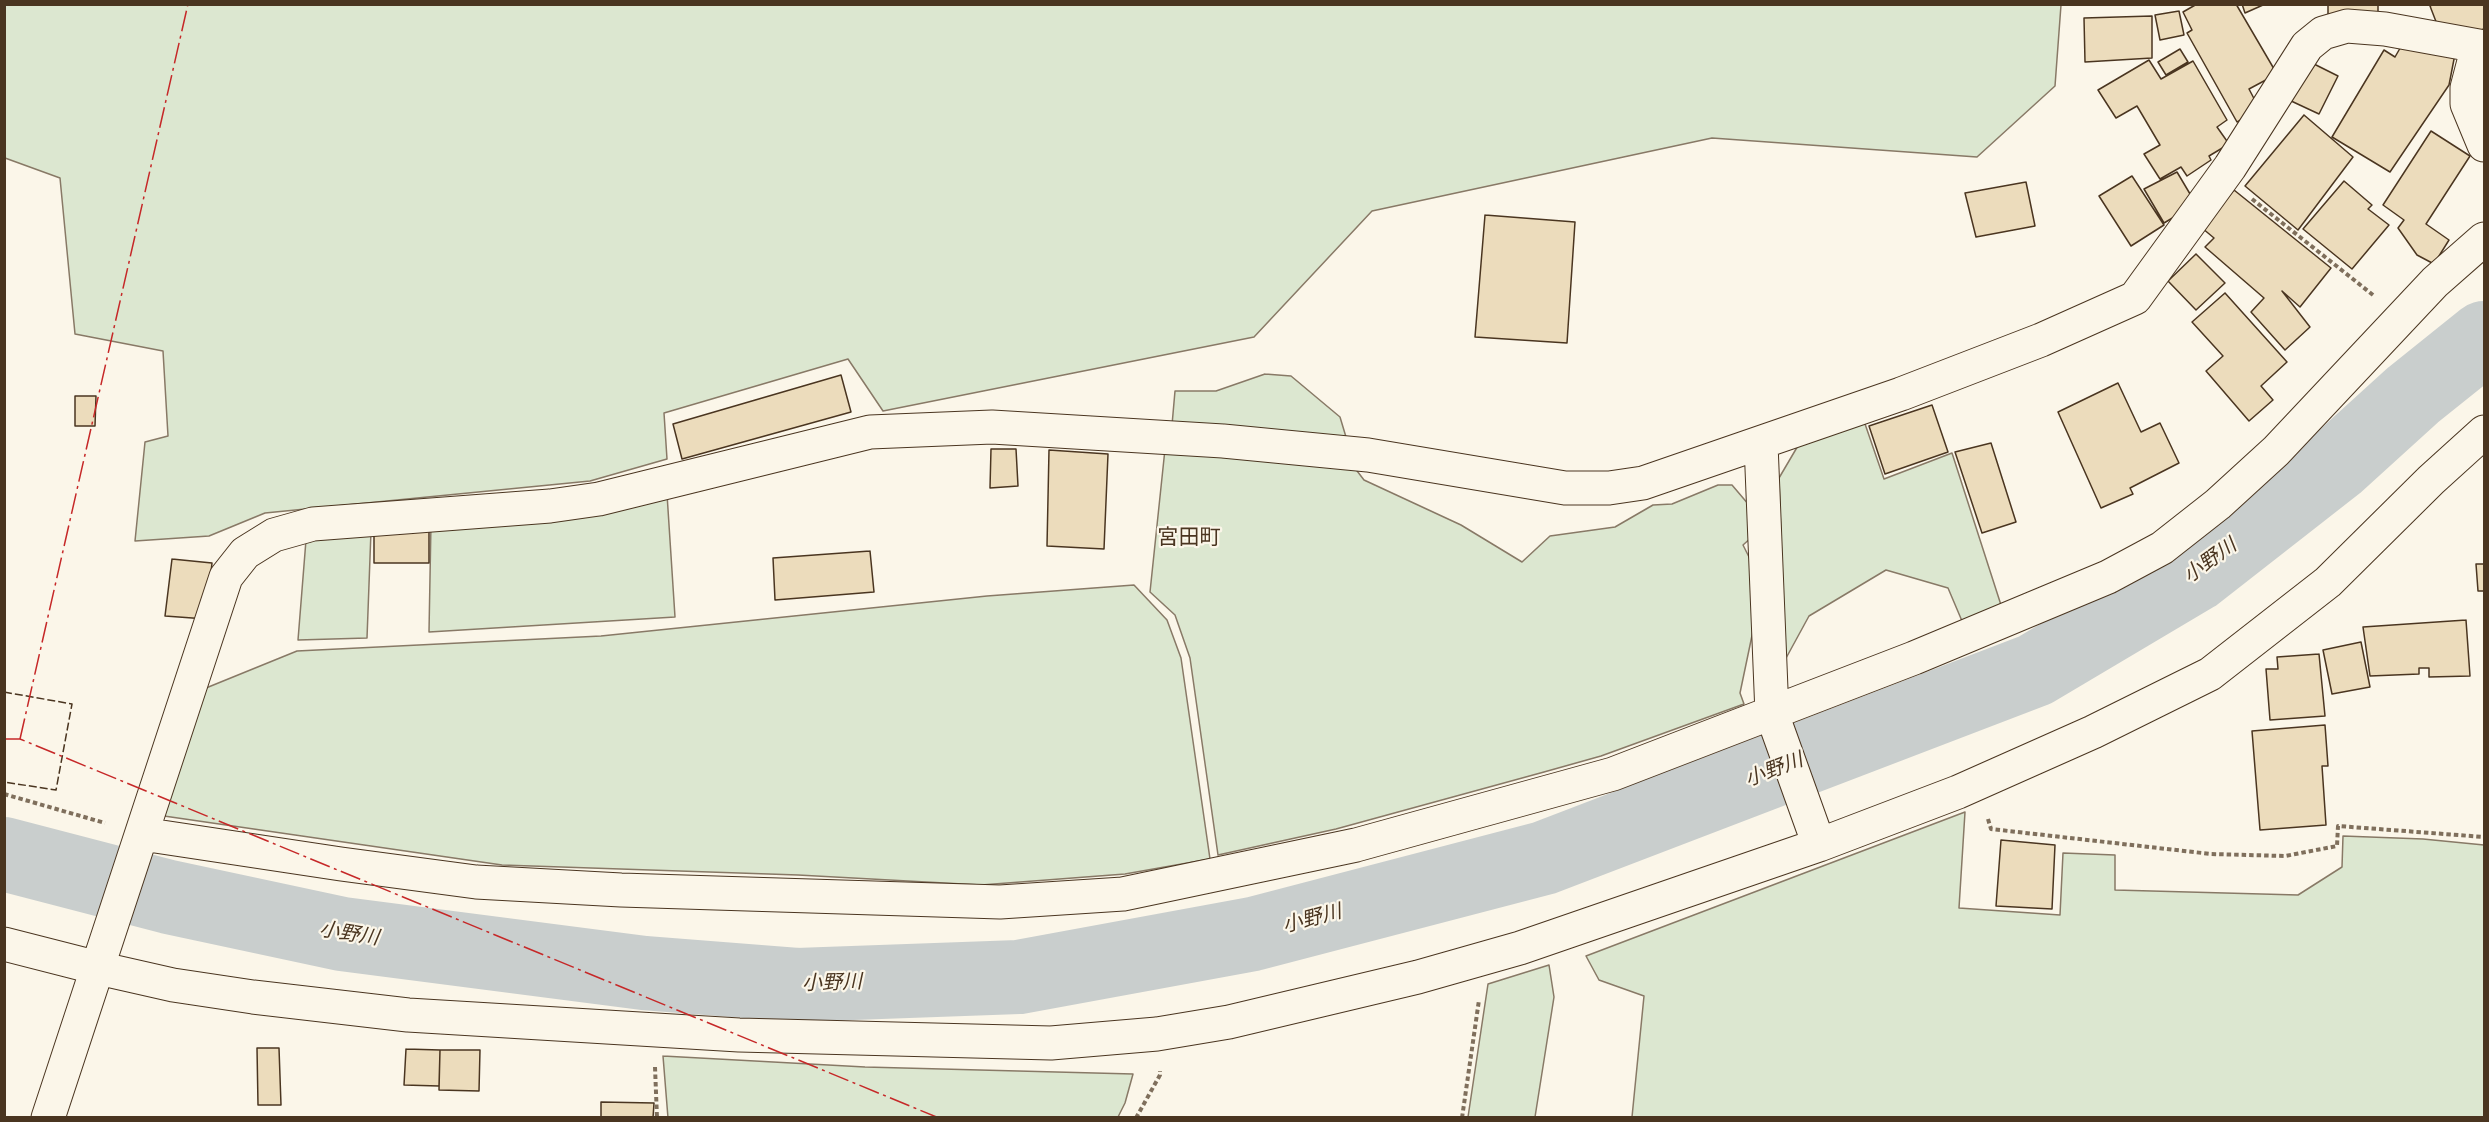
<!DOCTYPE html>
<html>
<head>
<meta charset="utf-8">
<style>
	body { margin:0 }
	#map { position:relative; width:2489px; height:1122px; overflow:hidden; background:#fbf6e9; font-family:Rubik,sans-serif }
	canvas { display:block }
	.frame { position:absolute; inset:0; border:6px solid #4a3520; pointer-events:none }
</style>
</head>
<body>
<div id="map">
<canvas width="2489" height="1122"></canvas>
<div class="frame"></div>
</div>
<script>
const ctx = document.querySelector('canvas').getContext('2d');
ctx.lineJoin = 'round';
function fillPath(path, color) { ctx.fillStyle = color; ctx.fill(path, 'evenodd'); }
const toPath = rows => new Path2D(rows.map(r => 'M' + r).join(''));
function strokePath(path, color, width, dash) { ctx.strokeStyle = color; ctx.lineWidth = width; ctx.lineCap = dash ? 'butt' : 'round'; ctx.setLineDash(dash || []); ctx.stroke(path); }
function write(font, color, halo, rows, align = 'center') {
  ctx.font = font + ' Rubik,"Noto Sans JP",sans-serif'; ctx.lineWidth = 4.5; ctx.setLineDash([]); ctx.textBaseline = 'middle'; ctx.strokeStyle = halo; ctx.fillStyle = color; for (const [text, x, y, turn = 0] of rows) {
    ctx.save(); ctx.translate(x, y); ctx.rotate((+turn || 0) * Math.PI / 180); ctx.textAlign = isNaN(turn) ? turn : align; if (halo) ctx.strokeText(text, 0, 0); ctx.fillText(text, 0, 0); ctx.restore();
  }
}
const green = toPath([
	[5,5,2061,5,2055,86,1977,157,1712,138,1372,211,1254,337,883,411,848,359,664,413,667,459,590,481,265,513,209,536,135,541,145,442,168,436,163,351,75,334,60,178,5,158,5,5],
	[1265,374,1291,376,1340,417,1346,437,1172,425,1175,391,1216,391,1265,374],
	[1864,421,1884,479,1952,453,2001,605,1962,621,1948,588,1886,570,1809,616,1785,660,1779,478,1799,444,1864,421],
	[1165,449,1351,463,1364,480,1461,525,1522,562,1550,536,1615,527,1653,505,1672,504,1718,485,1732,485,1749,505,1752,537,1743,545,1751,561,1754,626,1740,693,1744,704,1601,756,1544,772,1336,829,1218,855,1190,658,1175,615,1150,592,1165,449],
	[667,494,675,617,429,632,431,523,667,494],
	[371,531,367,638,298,640,306,540,371,531],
	[1134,585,1167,620,1181,658,1210,859,1125,874,981,885,798,875,502,865,164,816,206,688,297,651,601,636,987,596,1134,585],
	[1965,812,1959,908,2060,915,2063,853,2115,855,2115,890,2298,895,2342,867,2343,836,2423,839,2484,845,2484,1117,1632,1117,1644,996,1599,980,1586,956,1965,812],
	[1549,965,1554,997,1535,1117,1468,1117,1488,984,1549,965],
	[663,1056,865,1067,1133,1074,1125,1103,1118,1117,668,1118,663,1056]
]);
const river = toPath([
	[4,854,169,897,342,934,644,973,797,985,1019,977,1253,934,1544,858,2035,670,2195,575,2337,464,2413,395,2484,338]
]);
const building = toPath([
	[2197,4,2236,4,2277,74,2249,89,2260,110,2237,122,2187,33,2192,30,2183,12,2197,4],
	[2242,4,2263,4,2263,5,2245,13,2242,4],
	[2328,4,2378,4,2378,19,2328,19,2328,4],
	[2434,4,2484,4,2484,29,2462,36,2440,32,2430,6,2434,4],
	[2179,11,2184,35,2160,40,2155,15,2179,11],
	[2152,16,2152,58,2085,62,2084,18,2152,16],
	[2403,43,2455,54,2449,85,2390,172,2332,137,2384,50,2395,57,2403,43],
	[2180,49,2188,62,2166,75,2158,62,2180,49],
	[2149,60,2161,79,2193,61,2227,120,2217,127,2229,144,2209,156,2211,160,2187,176,2181,167,2160,179,2144,154,2160,145,2137,106,2116,118,2098,90,2149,60],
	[2308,61,2338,76,2319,114,2289,100,2308,61],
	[2304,115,2353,157,2298,230,2245,186,2304,115],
	[2431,131,2470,156,2426,224,2449,240,2434,264,2417,255,2398,228,2404,220,2383,205,2431,131],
	[2177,172,2196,204,2164,223,2144,189,2177,172],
	[2132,176,2164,225,2131,246,2099,196,2132,176],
	[2344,181,2372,205,2368,209,2389,225,2352,269,2303,229,2344,181],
	[2026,182,2035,226,1976,237,1965,193,2026,182],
	[2234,190,2331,268,2300,307,2282,291,2310,327,2285,350,2251,312,2264,298,2205,247,2214,238,2202,228,2234,190],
	[1485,215,1575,222,1567,343,1475,337,1485,215],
	[2196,254,2225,283,2196,310,2168,281,2196,254],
	[2225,293,2287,362,2261,386,2273,400,2249,421,2206,371,2223,356,2192,322,2225,293],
	[841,375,851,412,682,459,673,424,841,375],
	[2118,383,2141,432,2160,423,2179,463,2130,488,2133,494,2101,508,2058,412,2118,383],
	[75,396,96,396,95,426,75,426,75,396],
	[1932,405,1948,452,1885,474,1869,426,1932,405],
	[1991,443,2016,522,1982,533,1955,452,1991,443],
	[991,449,1016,449,1018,486,990,488,991,449],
	[1049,450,1108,454,1104,549,1047,546,1049,450],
	[429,529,429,563,374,563,374,530,429,529],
	[870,551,874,592,775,600,773,558,870,551],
	[172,559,212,563,206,619,165,616,172,559],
	[2476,564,2484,564,2484,591,2478,591,2476,564],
	[2466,620,2470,676,2429,677,2429,668,2419,668,2419,674,2370,676,2363,627,2466,620],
	[2361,642,2370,687,2332,694,2323,650,2361,642],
	[2319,654,2325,716,2270,720,2266,669,2278,669,2277,657,2319,654],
	[2325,725,2328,766,2322,766,2326,825,2260,830,2252,731,2325,725],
	[2001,840,2055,845,2052,909,1996,906,2001,840],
	[257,1048,279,1048,281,1105,258,1105,257,1048],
	[406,1049,440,1050,439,1086,404,1085,406,1049],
	[440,1050,480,1050,479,1091,439,1090,440,1050],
	[601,1102,654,1103,653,1118,601,1118,601,1102]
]);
const path = toPath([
	[2252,199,2373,295],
	[4,794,105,823],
	[1988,819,1991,829,2211,854,2285,856,2337,846,2338,826,2484,837],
	[655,1067,657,1118],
	[1136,1118,1160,1075,1160,1071],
	[1462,1118,1479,1000]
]);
const minor = toPath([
	[2478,46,2467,88,2467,104,2484,145],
	[1761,444,1772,714,1819,845],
	[142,834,341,864,476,882,621,890,1000,902,1123,894,1356,845,1613,774,1914,658,2108,577,2162,548,2218,504,2276,451,2435,282,2484,239],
	[4,944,98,968,173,985,253,997,408,1015,739,1035,1051,1043,1157,1034,1229,1022,1418,977,1520,948,1819,845,1958,792,2093,732,2210,674,2328,582,2431,480,2484,432],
	[48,1118,226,577,245,553,274,535,313,524,550,506,599,499,870,432,992,427,1223,441,1368,455,1565,488,1609,488,1643,483,1901,394,2041,340,2135,298,2230,167,2307,46,2323,33,2347,26,2385,29,2484,47]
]);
const fence = toPath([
	[4,692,72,704,56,790,4,782]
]);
const power = toPath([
	[4,739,20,739,939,1118],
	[20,739,188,4]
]);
const waterNames = [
	["小野川",2210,561,-36],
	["小野川",1774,770,-21],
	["小野川",1312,919,-15],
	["小野川",349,934,9],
	["小野川",832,983,-2]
];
const quarterNames = [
	["宮田町",1189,538]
];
fillPath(green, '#dce7d0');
strokePath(green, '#887966', 1.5);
strokePath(river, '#c9cecd', 74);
fillPath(building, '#ecdcbc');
strokePath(building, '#4a3520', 1.5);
strokePath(minor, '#4a3520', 35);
strokePath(path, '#7f6f5c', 4, [4.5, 3]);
strokePath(minor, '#fbf6e9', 33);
strokePath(fence, '#4a3520', 1.5, [8, 3]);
strokePath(power, '#c62828', 1.5, [21, 4.5, 3, 4.5]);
write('italic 20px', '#4a3520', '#fbf6e9', waterNames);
write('21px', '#4a3520', '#fbf6e9', quarterNames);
</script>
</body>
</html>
